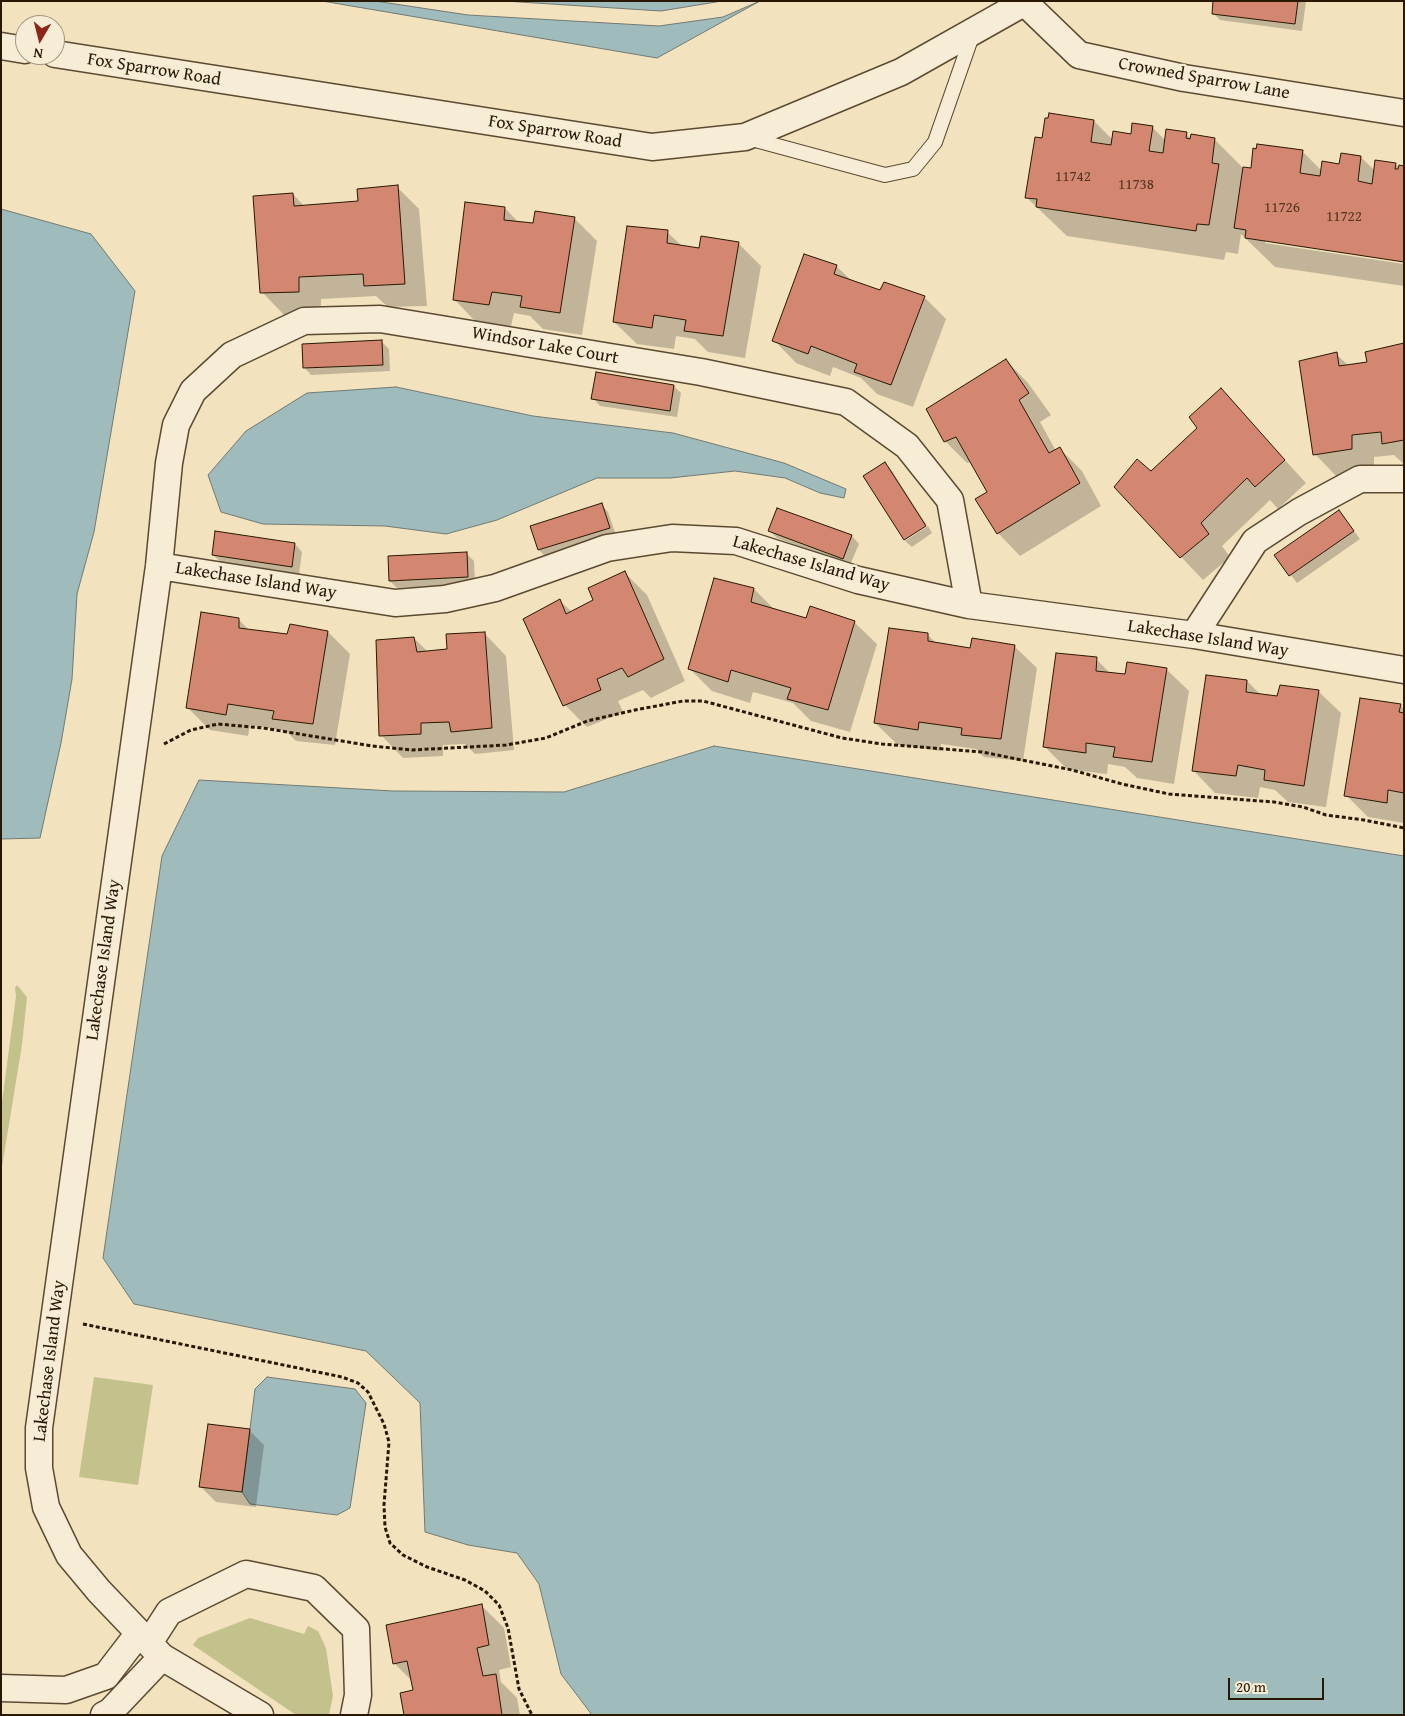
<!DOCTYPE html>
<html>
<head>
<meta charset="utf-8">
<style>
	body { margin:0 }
	#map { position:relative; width:1405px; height:1716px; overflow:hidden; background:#f3e2be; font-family:"Gentium Book Plus",serif }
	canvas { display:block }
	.frame { position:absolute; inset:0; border:2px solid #281802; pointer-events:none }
	.north { position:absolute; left:15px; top:15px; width:50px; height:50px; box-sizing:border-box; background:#f7ecd5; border:1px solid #a49781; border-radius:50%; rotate:188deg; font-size:14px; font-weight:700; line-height:20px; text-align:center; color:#281802 }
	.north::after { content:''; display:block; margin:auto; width:18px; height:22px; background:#8f2418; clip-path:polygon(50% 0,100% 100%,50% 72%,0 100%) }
	.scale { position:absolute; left:1228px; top:1678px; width:96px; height:22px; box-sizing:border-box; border:2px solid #281802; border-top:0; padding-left:6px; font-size:15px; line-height:18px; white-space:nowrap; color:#281802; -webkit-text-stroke:4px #f7ecd5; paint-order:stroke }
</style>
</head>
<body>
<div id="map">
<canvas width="1405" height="1716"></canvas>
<div class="frame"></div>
<div class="north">N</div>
<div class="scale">20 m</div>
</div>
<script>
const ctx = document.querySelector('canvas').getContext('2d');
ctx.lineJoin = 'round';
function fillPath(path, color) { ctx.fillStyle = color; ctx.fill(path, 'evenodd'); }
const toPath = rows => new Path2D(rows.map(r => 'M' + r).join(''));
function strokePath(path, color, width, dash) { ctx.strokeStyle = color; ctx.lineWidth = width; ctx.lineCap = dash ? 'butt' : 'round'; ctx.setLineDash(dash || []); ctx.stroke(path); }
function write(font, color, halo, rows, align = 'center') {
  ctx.font = font + ' "Gentium Book Plus",serif'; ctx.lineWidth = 5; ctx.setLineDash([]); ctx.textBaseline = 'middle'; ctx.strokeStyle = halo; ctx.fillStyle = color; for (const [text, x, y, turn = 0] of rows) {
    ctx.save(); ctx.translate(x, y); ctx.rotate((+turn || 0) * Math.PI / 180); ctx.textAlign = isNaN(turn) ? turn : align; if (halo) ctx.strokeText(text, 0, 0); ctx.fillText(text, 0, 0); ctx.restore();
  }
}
const green = toPath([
	[17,985,27,997,22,1045,1,1173,1,1110,16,996,15,988],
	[94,1377,153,1385,138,1485,79,1477],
	[250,1618,304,1634,308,1626,318,1631,326,1648,333,1696,329,1715,296,1715,193,1645,198,1638]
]);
const water = toPath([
	[322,1,375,1,468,15,659,26,723,17,760,1,657,58,322,1],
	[504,1,722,1,661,11,504,1],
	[1,209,91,234,135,291,94,532,77,594,72,679,61,743,40,838,1,839,1,209],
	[396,387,533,416,673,433,784,463,846,489,844,498,820,493,785,478,735,471,670,478,597,478,497,520,446,534,385,526,263,524,221,512,208,475,246,431,307,393,396,387],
	[714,746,1404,856,1404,1715,592,1715,561,1674,539,1584,517,1553,468,1545,425,1532,420,1403,366,1351,134,1304,103,1258,162,856,199,780,393,791,564,792,714,746],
	[267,1377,355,1389,366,1403,350,1508,337,1515,250,1504,242,1492,255,1389,267,1377]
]);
const shadow = toPath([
	[1214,1,1306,1,1302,31,1220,20,1213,13],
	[1094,121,1113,140,1152,127,1166,141,1186,134,1191,138,1215,140,1243,168,1252,170,1302,151,1322,171,1361,157,1375,171,1395,164,1400,168,1404,261,1265,240,1265,243,1404,264,1404,286,1275,267,1241,234,1238,254,1226,252,1224,260,1067,236,1026,197,1043,139],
	[397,187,419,209,427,306,388,307,376,296,321,299,321,313,284,315,262,292,293,194,305,207,359,202],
	[505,208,519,223,534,224,575,219,597,241,582,335,543,329,530,316,514,313,511,326,476,322,454,299],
	[667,232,682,246,700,249,738,243,761,266,745,358,708,352,695,339,676,336,674,349,637,344,614,322],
	[836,266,852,281,880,292,924,297,946,319,913,407,877,394,861,378,833,367,830,376,796,363,774,340],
	[382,342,389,349,390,371,311,375,304,367],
	[1404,345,1404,464,1394,455,1374,457,1374,471,1337,477,1315,454,1336,354,1349,366,1368,363],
	[1006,360,1028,383,1051,415,1040,422,1056,451,1060,449,1082,471,1101,506,1020,556,998,533,977,499,989,492,971,462,967,463,945,441],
	[674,386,681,393,677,417,600,406,593,398],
	[1221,390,1306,483,1278,509,1270,500,1222,546,1230,557,1203,580,1115,487,1151,473,1199,428],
	[885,464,892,471,926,524,904,538],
	[601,504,608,512,616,535,546,557,539,550],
	[778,509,852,536,859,544,850,565,777,538,770,531],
	[1339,511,1360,539,1297,583,1275,555],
	[928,526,932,533,912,547,905,541],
	[295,544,302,552,299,574,221,562,213,555],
	[467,554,474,561,475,584,397,588,390,581],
	[625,573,647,595,685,681,651,698,643,690,618,701,623,712,587,727,565,705,560,601,572,612,595,601],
	[754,589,775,610,807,619,854,622,877,644,850,732,811,721,793,703,753,692,750,703,712,691,690,669],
	[238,619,250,631,288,635,328,632,350,654,335,745,296,741,286,731,250,725,248,736,210,730,188,708],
	[484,633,506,656,514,750,475,754,465,744,443,745,443,756,403,758,381,735,414,638,428,652,448,651],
	[927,634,937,644,970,649,1014,646,1037,668,1023,761,984,757,976,749,941,744,940,751,898,745,875,723],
	[1096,659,1111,674,1126,675,1166,669,1189,691,1174,784,1137,778,1125,767,1108,764,1107,774,1067,769,1044,746],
	[1247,681,1261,695,1278,698,1318,691,1341,713,1326,807,1288,802,1275,790,1260,787,1258,798,1215,793,1193,770],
	[1400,705,1404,709,1404,823,1368,817,1346,795],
	[249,1430,264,1445,256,1507,216,1502,201,1487],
	[481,1605,504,1628,511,1667,499,1670,501,1682,517,1698,520,1715,405,1715,415,1691,413,1682,394,1663]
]);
const building = toPath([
	[1213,1,1298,1,1295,24,1212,14,1213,1],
	[1049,113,1094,120,1091,142,1111,145,1113,131,1131,134,1132,123,1153,126,1149,151,1163,153,1166,129,1187,132,1186,138,1190,139,1191,134,1215,138,1212,163,1219,164,1209,225,1197,224,1196,231,1036,207,1037,199,1025,198,1035,137,1042,138,1045,118,1048,118,1049,113],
	[1257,144,1303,150,1300,173,1320,176,1322,161,1339,164,1341,153,1361,156,1358,181,1372,184,1375,160,1396,163,1395,169,1398,169,1399,165,1404,166,1404,262,1245,238,1246,230,1234,228,1243,167,1251,168,1253,148,1256,149,1257,144],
	[398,185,405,284,364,286,363,274,299,277,299,292,260,293,253,196,293,193,294,206,358,201,357,189,398,185],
	[465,202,505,207,504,220,533,223,535,211,575,217,560,313,520,307,522,296,492,292,489,305,453,300,465,202],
	[627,226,668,230,667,243,699,248,701,236,739,242,723,336,684,331,686,320,654,315,652,328,613,322,627,226],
	[804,254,837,265,834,274,880,290,884,282,925,296,891,385,854,372,857,364,811,346,808,354,772,341,804,254],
	[382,340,383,365,303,368,302,344,382,340],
	[1404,343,1404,440,1382,444,1381,432,1352,435,1352,449,1313,455,1299,361,1337,352,1339,366,1367,362,1365,352,1404,343],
	[1006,359,1029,393,1019,400,1049,453,1060,447,1080,483,997,534,975,499,987,492,956,437,944,442,926,409,1006,359],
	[596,372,674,385,670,411,591,399,596,372],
	[1221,388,1285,460,1255,487,1247,478,1201,523,1209,534,1180,558,1114,487,1137,459,1151,471,1197,428,1189,417,1221,388],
	[885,462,926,526,904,540,863,476,885,462],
	[602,503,610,528,538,550,530,526,602,503],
	[777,508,852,535,843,559,768,531,777,508],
	[1339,510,1354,531,1289,576,1274,555,1339,510],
	[215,531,295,543,292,567,212,555,215,531],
	[467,552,468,577,389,581,388,556,467,552],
	[625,571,664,659,628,677,622,668,597,679,601,690,563,706,523,619,560,599,566,614,593,600,588,588,625,571],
	[714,578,754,588,751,602,806,618,810,606,855,621,828,710,787,699,791,688,731,670,728,682,688,669,714,578],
	[201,612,239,618,239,628,287,634,290,624,328,631,313,724,272,719,274,711,228,704,226,715,186,708,201,612],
	[889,628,928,633,928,641,970,648,972,638,1015,645,1001,739,961,735,962,728,919,722,918,730,874,723,889,628],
	[485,632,492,728,451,732,449,722,421,723,421,734,379,736,376,640,414,637,417,652,447,649,446,634,485,632],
	[1056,653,1097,657,1096,671,1125,674,1127,662,1167,668,1152,762,1113,757,1115,747,1086,743,1086,753,1043,747,1056,653],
	[1206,675,1247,680,1246,692,1277,696,1280,685,1319,690,1304,786,1264,780,1265,770,1238,765,1236,776,1192,771,1206,675],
	[1360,698,1401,704,1399,712,1404,713,1404,793,1388,790,1387,803,1344,796,1360,698],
	[208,1424,250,1429,242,1492,199,1487,208,1424],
	[482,1604,489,1645,477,1648,483,1676,496,1674,502,1715,404,1715,400,1693,413,1690,407,1661,393,1664,386,1625,482,1604]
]);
const path = toPath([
	[164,744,191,730,218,724,263,728,372,746,412,750,506,745,546,738,587,721,635,710,683,701,703,701,842,738,882,744,982,752,1072,770,1122,784,1169,794,1274,802,1303,807,1326,815,1364,820,1404,828],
	[83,1324,342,1377,358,1383,368,1392,384,1424,389,1442,384,1505,385,1527,390,1543,403,1555,427,1567,465,1580,485,1591,499,1605,508,1628,519,1689,532,1715]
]);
const lane = toPath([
	[748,138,885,175,913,169,935,142,973,33]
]);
const street = toPath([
	[1025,3,1079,55,1184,78,1404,113],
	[1,46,25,50],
	[55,54,652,147,745,137,901,72,1027,1],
	[159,566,395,603,445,599,495,588,607,548,672,538,736,541,858,580,969,605,1194,635,1404,670],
	[1194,635,1255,541,1299,512,1360,479,1404,479],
	[149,1643,169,1612,246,1574,314,1588,356,1629,358,1695,354,1715],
	[1,1688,66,1690,106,1676,139,1633],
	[104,1715,110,1712,162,1657],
	[260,1715,162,1657,99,1591,69,1555,46,1507,39,1468,39,1428,159,566,169,463,176,425,193,391,232,355,304,321,380,319,701,372,846,402,907,446,950,500,969,605]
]);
const numberNames = [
	["11742",1073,177],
	["11738",1136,185],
	["11726",1282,208],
	["11722",1344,217]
];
const streetNames = [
	["Fox Sparrow Road",154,70,9],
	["Crowned Sparrow Lane",1204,79,10],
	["Fox Sparrow Road",555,132,9],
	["Windsor Lake Court",545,346,10],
	["Lakechase Island Way",811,564,16],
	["Lakechase Island Way",256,581,9],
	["Lakechase Island Way",1208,639,9],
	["Lakechase Island Way",104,960,-82],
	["Lakechase Island Way",50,1361,-83]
];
fillPath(green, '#c3c18c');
fillPath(water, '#a0bbbc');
strokePath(water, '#707a72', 1);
fillPath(shadow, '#0003');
fillPath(building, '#d38670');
strokePath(building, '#281802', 1);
strokePath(lane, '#5b4a31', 16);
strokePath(street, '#5b4a31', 29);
strokePath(path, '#281802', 3, [4, 2.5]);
strokePath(lane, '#f7ecd5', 14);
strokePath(street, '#f7ecd5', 26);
write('15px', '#53341e', null, numberNames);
write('18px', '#281802', '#f7ecd5', streetNames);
</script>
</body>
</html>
